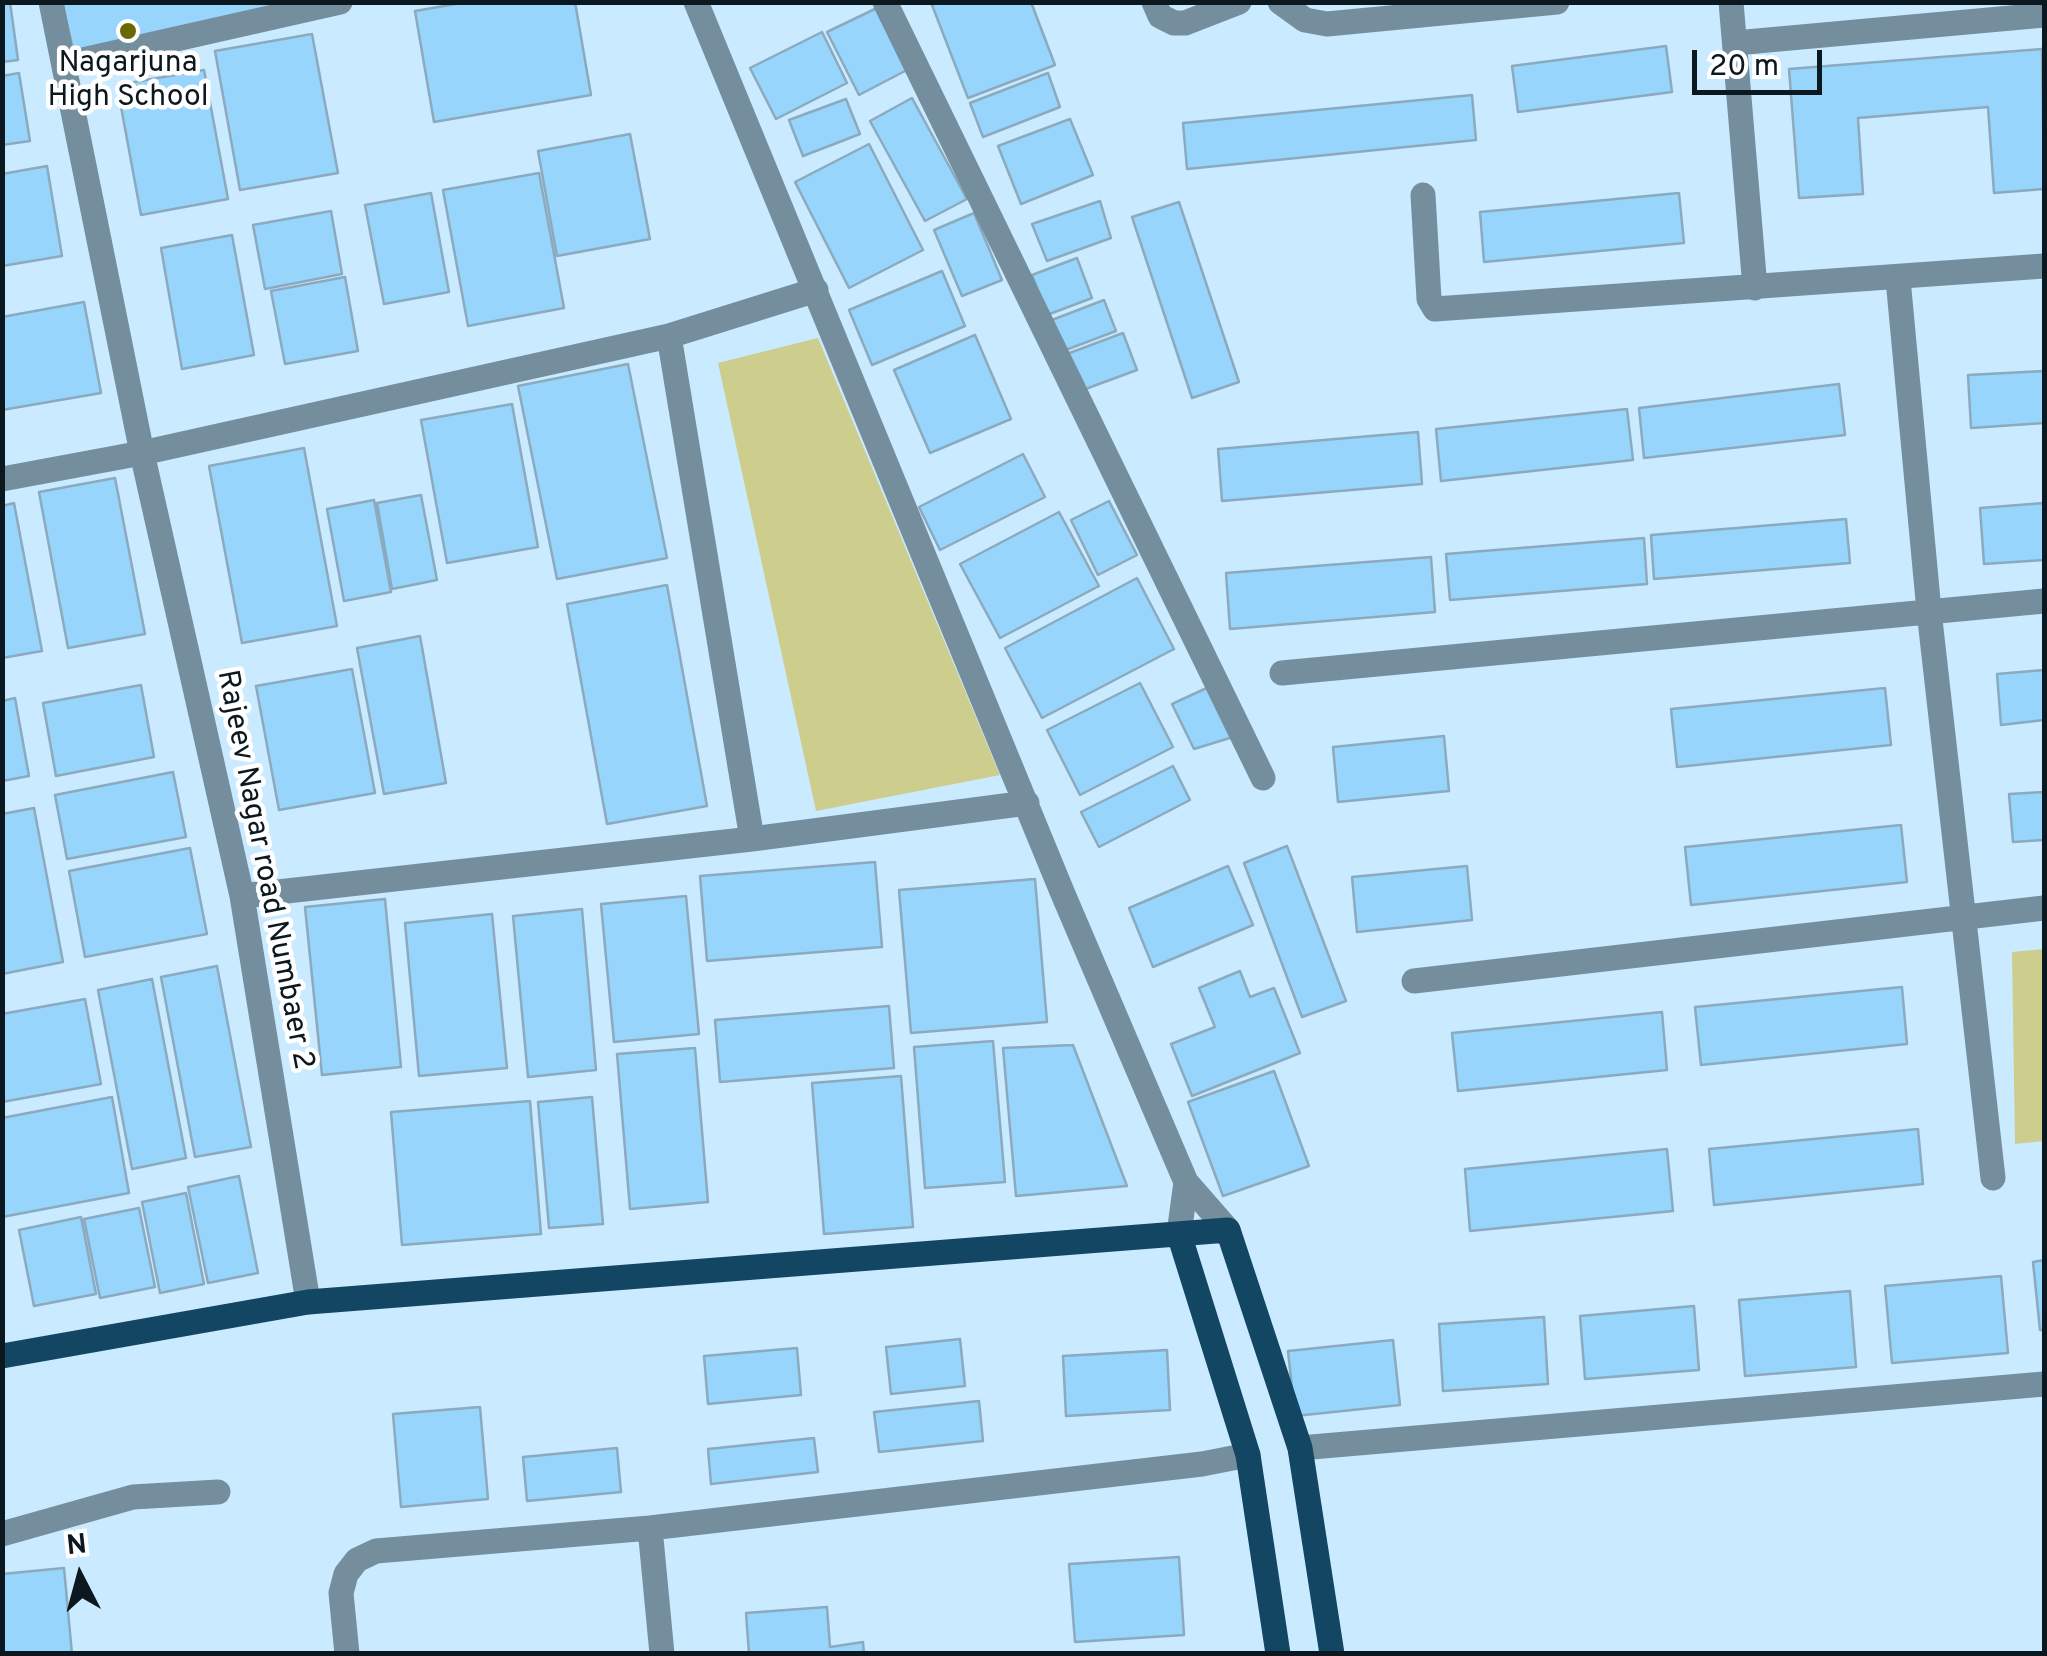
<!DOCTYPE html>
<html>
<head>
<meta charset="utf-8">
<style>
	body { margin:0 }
	#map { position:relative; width:2047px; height:1656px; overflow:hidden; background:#caeaff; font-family:Overpass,sans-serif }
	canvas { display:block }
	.frame { position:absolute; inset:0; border:5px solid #0c181f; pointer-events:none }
	.north { position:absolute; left:30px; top:1526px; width:100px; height:100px; -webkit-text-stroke:8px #fff; paint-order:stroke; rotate:354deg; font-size:28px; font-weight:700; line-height:40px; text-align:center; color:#0c181f }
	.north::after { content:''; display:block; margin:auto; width:35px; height:45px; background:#0c181f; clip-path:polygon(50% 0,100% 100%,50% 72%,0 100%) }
	.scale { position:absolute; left:1692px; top:50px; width:130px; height:45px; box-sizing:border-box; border:5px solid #0c181f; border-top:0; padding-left:12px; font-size:30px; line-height:35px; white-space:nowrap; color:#0c181f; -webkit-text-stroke:8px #fff; paint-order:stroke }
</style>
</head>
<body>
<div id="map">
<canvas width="2047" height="1656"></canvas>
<div class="frame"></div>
<div class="north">N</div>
<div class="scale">20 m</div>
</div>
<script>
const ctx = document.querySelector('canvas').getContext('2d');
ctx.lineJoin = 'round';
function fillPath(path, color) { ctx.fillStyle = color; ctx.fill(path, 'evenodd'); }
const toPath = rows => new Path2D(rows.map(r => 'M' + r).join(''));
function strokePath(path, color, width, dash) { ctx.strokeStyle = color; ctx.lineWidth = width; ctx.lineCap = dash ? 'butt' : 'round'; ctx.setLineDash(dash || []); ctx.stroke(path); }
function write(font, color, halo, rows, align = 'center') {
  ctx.font = font + ' Overpass,sans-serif'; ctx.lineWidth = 9; ctx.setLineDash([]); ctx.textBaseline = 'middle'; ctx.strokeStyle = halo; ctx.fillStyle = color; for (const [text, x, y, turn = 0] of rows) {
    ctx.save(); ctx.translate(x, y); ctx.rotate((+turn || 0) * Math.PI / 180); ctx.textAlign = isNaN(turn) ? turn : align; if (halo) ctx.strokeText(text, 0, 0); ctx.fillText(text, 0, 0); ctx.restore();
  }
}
const green = toPath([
	[818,338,1000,775,816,811,718,363],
	[2044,949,2044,1141,2015,1144,2012,952]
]);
const building = toPath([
	[2,2,10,2,18,60,2,62,2,2],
	[62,2,300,2,75,58,62,2],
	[467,2,575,2,591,95,434,122,415,11,467,2],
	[939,2,1031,2,1055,65,968,98,932,5,939,2],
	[877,8,907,70,859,95,827,32,877,8],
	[822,32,847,83,776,119,750,68,822,32],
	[312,34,338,173,240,190,215,51,312,34],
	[1666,46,1672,92,1518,112,1512,66,1666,46],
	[2042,49,2044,189,1994,193,1988,107,1858,118,1863,194,1799,198,1789,69,2042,49],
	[204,70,228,199,141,215,117,85,204,70],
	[19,73,30,141,2,145,2,76,19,73],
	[1048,73,1060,107,983,137,970,103,1048,73],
	[1472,95,1476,140,1187,169,1183,123,1472,95],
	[912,98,967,199,925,221,870,121,912,98],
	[846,99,860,134,803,156,789,120,846,99],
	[1070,119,1093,175,1021,204,998,146,1070,119],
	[630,134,650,239,557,256,538,151,630,134],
	[869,144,923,250,849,288,795,182,869,144],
	[47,166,62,256,2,266,2,174,47,166],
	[539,173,564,308,468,326,443,190,539,173],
	[431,193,449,292,384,304,365,205,431,193],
	[1679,193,1684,243,1484,262,1480,212,1679,193],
	[1100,201,1111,238,1047,261,1032,224,1100,201],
	[1179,202,1239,382,1192,398,1132,217,1179,202],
	[331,211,342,274,265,289,253,225,331,211],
	[974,213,1002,280,962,296,934,230,974,213],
	[232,235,254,355,182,369,161,248,232,235],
	[1077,258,1092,298,1047,315,1032,275,1077,258],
	[942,271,965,326,872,365,849,310,942,271],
	[345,277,358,351,285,364,271,291,345,277],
	[1104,300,1116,331,1063,351,1052,320,1104,300],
	[84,302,101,393,2,410,2,317,84,302],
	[1123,333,1137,370,1080,391,1067,354,1123,333],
	[975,335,1011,419,930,453,894,370,975,335],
	[628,364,667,558,557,579,518,386,628,364],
	[2044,371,2044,423,1971,428,1968,375,2044,371],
	[1839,384,1845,435,1644,458,1639,408,1839,384],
	[512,404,538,547,447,563,421,420,512,404],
	[1627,409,1633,460,1441,481,1436,429,1627,409],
	[1418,432,1422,484,1222,501,1218,449,1418,432],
	[304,448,337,626,242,643,209,466,304,448],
	[1023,454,1045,497,940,550,919,507,1023,454],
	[115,478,145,634,68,648,39,492,115,478],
	[421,495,437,580,392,589,377,503,421,495],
	[374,500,391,592,344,601,327,509,374,500],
	[1109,501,1137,555,1098,575,1071,520,1109,501],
	[14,503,42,651,2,658,2,506,14,503],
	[2044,503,2044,560,1984,564,1980,508,2044,503],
	[1059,512,1099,586,1000,638,960,564,1059,512],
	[1846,519,1850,563,1654,579,1651,535,1846,519],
	[1644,538,1647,584,1450,600,1446,554,1644,538],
	[1431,557,1435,612,1230,629,1226,573,1431,557],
	[1137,578,1174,649,1042,718,1005,648,1137,578],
	[667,585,707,806,607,824,567,604,667,585],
	[420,636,446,783,384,794,357,648,420,636],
	[352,669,375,793,279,810,256,686,352,669],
	[2044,670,2044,720,2001,725,1997,674,2044,670],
	[1140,683,1173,747,1080,795,1047,730,1140,683],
	[141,685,154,757,56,776,43,703,141,685],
	[1211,686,1233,737,1194,749,1172,704,1211,686],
	[1885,688,1891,745,1677,767,1671,709,1885,688],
	[15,698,29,776,2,781,2,701,15,698],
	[1444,736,1449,791,1338,802,1333,747,1444,736],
	[1173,766,1190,800,1099,847,1081,812,1173,766],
	[173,772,186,837,67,859,55,795,173,772],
	[2044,792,2044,840,2013,842,2009,794,2044,792],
	[34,808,63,962,2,974,2,814,34,808],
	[1901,825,1907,882,1691,905,1685,847,1901,825],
	[1287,846,1346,1001,1302,1017,1244,863,1287,846],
	[190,848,207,934,85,957,69,871,190,848],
	[875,862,882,947,707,961,700,876,875,862],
	[1228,866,1253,925,1153,967,1129,908,1228,866],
	[1467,866,1472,920,1357,932,1352,877,1467,866],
	[1035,879,1047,1022,911,1033,899,890,1035,879],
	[686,896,699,1034,614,1042,601,904,686,896],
	[385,899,401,1067,322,1075,305,907,385,899],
	[582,909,596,1070,528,1077,513,916,582,909],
	[492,914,507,1068,419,1076,405,923,492,914],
	[217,966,251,1147,195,1157,161,977,217,966],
	[1240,971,1250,997,1274,988,1300,1053,1192,1096,1171,1044,1215,1027,1199,988,1240,971],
	[152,979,186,1158,132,1169,98,990,152,979],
	[1902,987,1907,1044,1701,1065,1695,1007,1902,987],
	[85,999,101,1084,2,1102,2,1014,85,999],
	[889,1006,894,1068,720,1082,715,1020,889,1006],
	[1662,1012,1667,1070,1458,1091,1452,1033,1662,1012],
	[993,1041,1005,1182,925,1188,914,1047,993,1041],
	[1073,1045,1127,1186,1016,1196,1003,1048,1073,1045],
	[695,1048,708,1202,630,1209,617,1054,695,1048],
	[1274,1071,1309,1166,1223,1196,1188,1102,1274,1071],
	[901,1076,913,1227,824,1234,812,1083,901,1076],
	[112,1097,129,1193,2,1217,2,1118,112,1097],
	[592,1097,603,1224,549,1228,538,1102,592,1097],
	[530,1101,541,1234,402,1245,391,1112,530,1101],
	[1918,1129,1923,1184,1714,1205,1709,1149,1918,1129],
	[1667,1149,1673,1211,1470,1231,1465,1169,1667,1149],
	[239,1176,258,1273,208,1283,188,1187,239,1176],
	[186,1193,204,1284,160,1293,142,1202,186,1193],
	[139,1208,155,1287,100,1298,84,1219,139,1208],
	[81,1217,96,1294,34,1306,19,1230,81,1217],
	[2044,1260,2044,1330,2040,1330,2033,1262,2044,1260],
	[2001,1276,2008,1353,1892,1363,1885,1286,2001,1276],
	[1850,1291,1856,1367,1745,1376,1739,1300,1850,1291],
	[1694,1306,1699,1370,1585,1379,1580,1316,1694,1306],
	[1544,1317,1548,1384,1443,1391,1439,1324,1544,1317],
	[960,1339,965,1386,891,1394,886,1347,960,1339],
	[1393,1340,1400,1405,1295,1416,1288,1351,1393,1340],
	[797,1348,801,1395,708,1404,704,1356,797,1348],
	[1167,1350,1170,1410,1066,1416,1063,1356,1167,1350],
	[979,1401,983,1441,879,1452,874,1412,979,1401],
	[480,1407,488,1499,401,1507,393,1414,480,1407],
	[814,1438,818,1472,711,1484,708,1449,814,1438],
	[617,1448,621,1492,527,1501,523,1457,617,1448],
	[1179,1557,1184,1635,1075,1642,1069,1564,1179,1557],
	[64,1568,72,1654,2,1654,2,1574,64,1568],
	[827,1607,830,1647,863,1642,864,1654,749,1654,746,1613,827,1607]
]);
const minor = toPath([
	[51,2,142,453,242,896,308,1302],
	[696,2,1063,894,1186,1182,1228,1230],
	[885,2,1263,778],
	[1154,2,1160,16,1174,23,1185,23,1239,2],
	[1280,2,1305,20,1327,24,1557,2],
	[1731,2,1755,288],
	[1735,43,2044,15],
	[65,64,340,2],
	[1423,195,1429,299,1435,309,2044,266],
	[1898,279,1929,611,1993,1178],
	[669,336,752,839],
	[2,479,142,453,669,336,816,290],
	[1282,673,2044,601],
	[242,896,752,839,1027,803],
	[1414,981,2044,908],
	[1179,1234,1186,1182],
	[1300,1448,2044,1384],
	[650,1528,662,1654],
	[2,1534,133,1497,218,1492],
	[347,1654,341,1593,346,1574,357,1560,376,1551,650,1528,1202,1464,1248,1455]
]);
const major = toPath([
	[1179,1234,1248,1455,1278,1654],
	[2,1356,308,1302,1228,1230,1300,1448,1332,1654]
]);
const markers = [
	[128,31,10,"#6a6801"]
];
const poiNames = [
	["Nagarjuna",128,65],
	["High School",128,99]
];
const streetNames = [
	["Rajeev Nagar road Numbaer 2",263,870,79]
];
fillPath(green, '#cdce8e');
fillPath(building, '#97d5fd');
strokePath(building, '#8baabd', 2.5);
strokePath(minor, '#758e9e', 25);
strokePath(major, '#124662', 25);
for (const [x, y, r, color] of markers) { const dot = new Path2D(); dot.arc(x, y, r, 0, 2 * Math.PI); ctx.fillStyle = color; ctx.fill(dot); strokePath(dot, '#fff', 4); }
write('30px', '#0c181f', '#fff', poiNames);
write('30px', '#0c181f', '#fff', streetNames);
</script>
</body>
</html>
